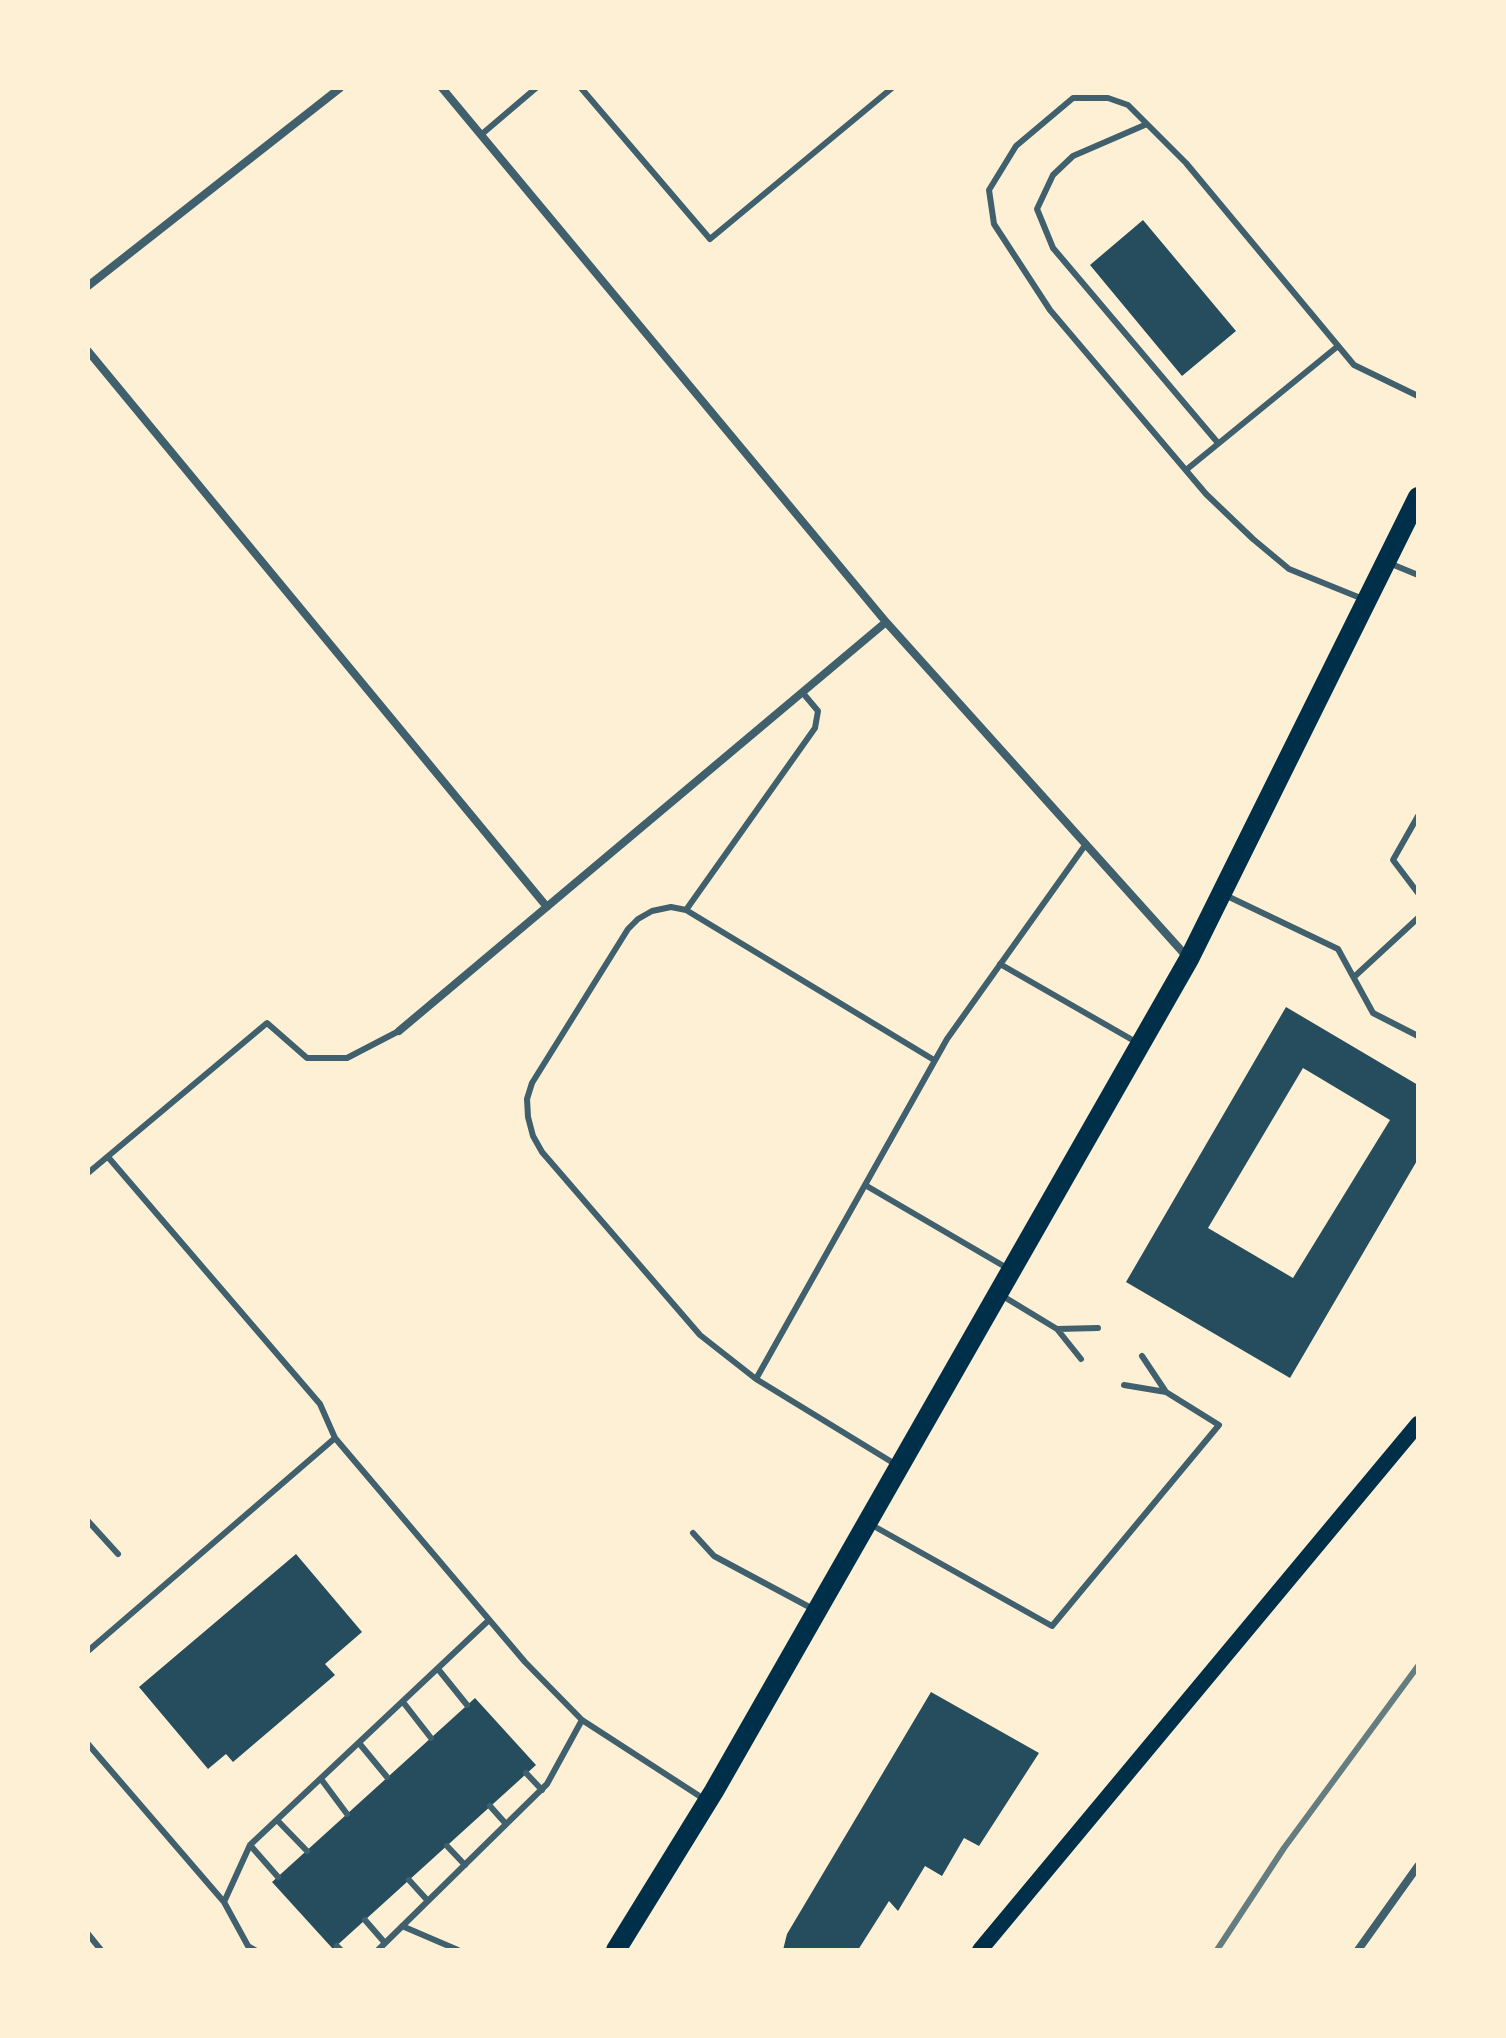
<!DOCTYPE html>
<html>
<head>
<meta charset="utf-8">
<style>
	body { margin:0 }
	#map { position:relative; width:1506px; height:2038px; overflow:hidden; background:#fdf0d5; font-family:Barlow,sans-serif }
	canvas { display:block }
	.frame { position:absolute; inset:0; border:90px solid #fdf0d5; pointer-events:none }
</style>
</head>
<body>
<div id="map">
<canvas width="1506" height="2038"></canvas>
<div class="frame"></div>
</div>
<script>
const ctx = document.querySelector('canvas').getContext('2d');
ctx.lineJoin = 'round';
function fillPath(path, color) { ctx.fillStyle = color; ctx.fill(path, 'evenodd'); }
const toPath = rows => new Path2D(rows.map(r => 'M' + r).join(''));
function strokePath(path, color, width, dash) { ctx.strokeStyle = color; ctx.lineWidth = width; ctx.lineCap = dash ? 'butt' : 'round'; ctx.setLineDash(dash || []); ctx.stroke(path); }
const building = toPath([
	[1143,220,1236,331,1182,376,1090,265],
	[1286,1007,1418,1085,1418,1159,1290,1378,1126,1282],
	[1303,1068,1390,1120,1293,1278,1208,1228],
	[296,1554,362,1632,325,1664,335,1675,233,1762,226,1754,208,1769,139,1687],
	[931,1692,1039,1753,979,1846,964,1838,942,1876,925,1866,898,1911,889,1901,858,1950,783,1950,787,1934],
	[475,1698,536,1765,333,1949,272,1882]
]);
const service = toPath([
	[581,88,710,239,892,88],
	[1147,124,1073,156,1053,175,1037,209,1053,248,1218,443],
	[482,134,536,88],
	[1186,470,1338,346],
	[1389,563,1418,575],
	[1363,599,1289,569,1253,539,1206,494,1050,310,994,224,989,190,1016,146,1073,98,1108,98,1128,105,1186,163,1354,365,1418,396],
	[1418,816,1393,860,1418,893],
	[1225,895,1338,949,1373,1013,1418,1036],
	[686,910,815,728,818,711,802,692],
	[1000,964,1136,1042],
	[1354,977,1418,918],
	[108,1157,320,1404,335,1438,525,1662,582,1720,704,1799],
	[88,1173,267,1023,307,1058,347,1058,399,1031],
	[865,1185,1007,1268],
	[1001,1295,1057,1329,1081,1359],
	[1057,1329,1098,1328],
	[1142,1356,1166,1392],
	[756,1379,700,1335,542,1152,533,1136,528,1117,527,1099,532,1083,628,929,638,919,652,911,671,907,686,910,934,1060],
	[895,1464,756,1379,947,1039,1086,844],
	[88,1521,118,1554],
	[870,1524,1052,1626,1219,1425,1166,1392,1124,1385],
	[693,1533,714,1556,813,1609],
	[88,1651,335,1438],
	[438,1669,467,1705],
	[403,1702,431,1738],
	[359,1743,387,1777],
	[88,1744,224,1902],
	[526,1773,542,1790],
	[321,1779,347,1814],
	[490,1806,506,1824],
	[277,1820,307,1851],
	[250,1845,278,1877],
	[447,1846,465,1865],
	[409,1880,428,1901],
	[365,1920,385,1943],
	[402,1926,458,1950],
	[88,1934,101,1950],
	[337,1946,341,1950],
	[255,1950,248,1946,224,1902,250,1845,489,1620],
	[378,1950,547,1784,582,1720]
]);
const minor = toPath([
	[442,88,886,622,1188,958],
	[88,286,340,88],
	[88,351,547,907],
	[399,1031,886,622],
	[1358,1950,1418,1866]
]);
const secondary = toPath([
	[980,1950,1418,1424]
]);
const primary = toPath([
	[616,1950,714,1791,1189,959,1418,497]
]);
const rail = toPath([
	[1217,1950,1284,1848,1418,1666]
]);
fillPath(building, '#264d5e');
strokePath(service, '#3f606c', 6);
strokePath(minor, '#3f606c', 8);
strokePath(secondary, '#003049', 16);
strokePath(primary, '#003049', 20);
strokePath(rail, '#657d81', 6);
</script>
</body>
</html>
